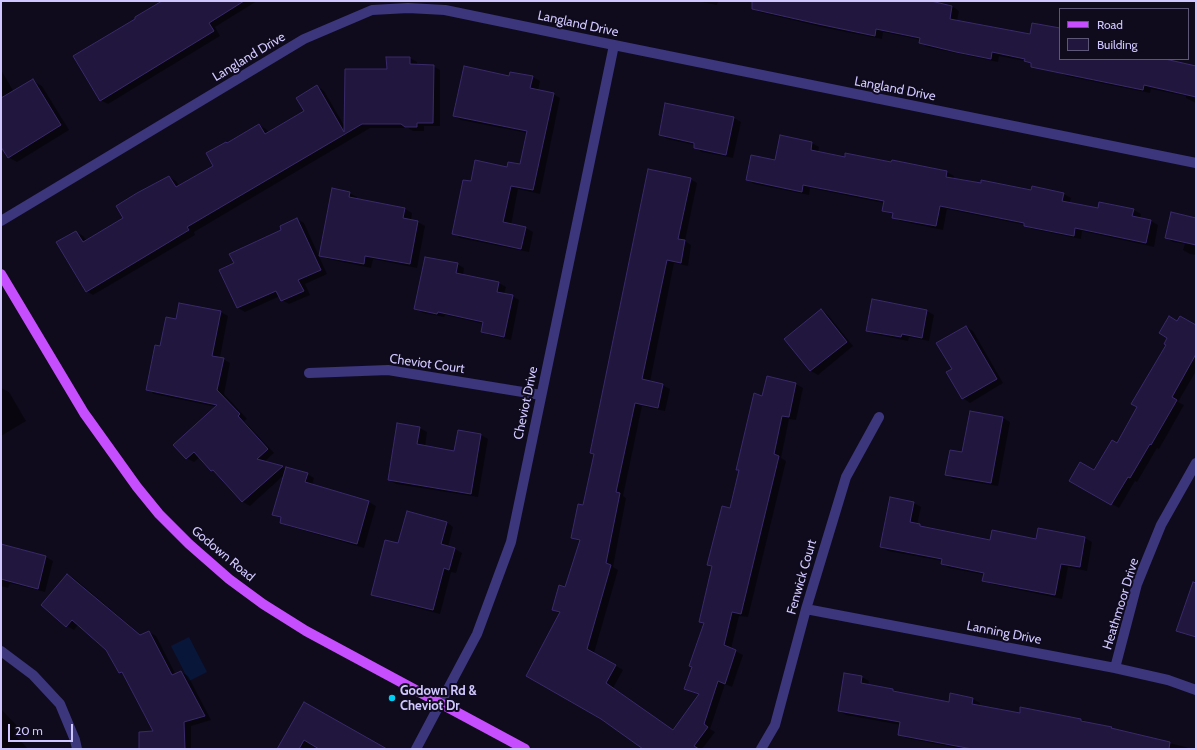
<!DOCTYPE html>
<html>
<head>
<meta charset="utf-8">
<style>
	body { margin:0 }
	#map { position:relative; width:1197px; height:750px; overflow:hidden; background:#0f0b1d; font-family:Cabin,sans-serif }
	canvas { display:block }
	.frame { position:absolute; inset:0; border:2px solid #d1c7ff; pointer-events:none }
	.legend { position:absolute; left:1059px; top:8px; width:130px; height:52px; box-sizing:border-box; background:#0f0b1d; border:1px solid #5d5677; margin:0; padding:5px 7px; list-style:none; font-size:12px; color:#d1c7ff }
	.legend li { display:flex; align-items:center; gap:8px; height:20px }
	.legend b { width:20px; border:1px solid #5d5677 }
	.scale { position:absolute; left:8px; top:724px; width:65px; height:18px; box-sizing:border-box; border:2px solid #d1c7ff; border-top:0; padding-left:5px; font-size:12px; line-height:14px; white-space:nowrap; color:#d1c7ff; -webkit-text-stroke:3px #0f0b1d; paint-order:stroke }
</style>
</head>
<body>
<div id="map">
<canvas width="1197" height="750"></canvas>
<div class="frame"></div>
<ul class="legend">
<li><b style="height:5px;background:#c74eff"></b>Road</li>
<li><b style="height:11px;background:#21173e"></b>Building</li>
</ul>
<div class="scale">20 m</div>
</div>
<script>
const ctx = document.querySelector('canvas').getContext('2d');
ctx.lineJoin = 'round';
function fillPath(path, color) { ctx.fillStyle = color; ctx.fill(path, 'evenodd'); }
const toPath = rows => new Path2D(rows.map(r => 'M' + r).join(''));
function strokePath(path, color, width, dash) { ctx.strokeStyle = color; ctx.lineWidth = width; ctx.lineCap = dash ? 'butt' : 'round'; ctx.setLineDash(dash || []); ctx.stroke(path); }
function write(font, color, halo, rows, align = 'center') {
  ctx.font = font + ' Cabin,sans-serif'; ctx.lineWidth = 4; ctx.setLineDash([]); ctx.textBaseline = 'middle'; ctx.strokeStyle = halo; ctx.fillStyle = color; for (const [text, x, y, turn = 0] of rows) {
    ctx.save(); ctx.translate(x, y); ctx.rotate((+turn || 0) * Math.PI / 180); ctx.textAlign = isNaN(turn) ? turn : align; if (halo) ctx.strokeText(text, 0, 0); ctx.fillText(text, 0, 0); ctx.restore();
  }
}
const water = toPath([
	[189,637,207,672,189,681,171,646]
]);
const shadow = toPath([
	[165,1,257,1,215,27,220,36,108,104,100,100],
	[696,1,718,1,717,5],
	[747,1,926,1,952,6,959,11,957,21,1031,36,1060,29,1060,59,1158,59,1196,67,1196,103,1186,98,1186,96,1151,89,1150,93,1066,76,1059,72,1032,65,1025,61,999,56,998,62,927,47,920,42,921,40,883,32,882,39,826,28,759,12,752,8,753,2],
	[410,58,417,62,417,65,433,66,440,70,440,126,424,126,424,131,413,131,408,128,370,128,194,232,195,235,93,295,86,291,76,232,83,236,87,241,125,219,169,177,176,181,179,186,214,166,228,144,259,125,266,129,269,133,305,111,317,86,324,91,345,127,388,70],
	[1,70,14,92,33,81,42,86,69,130,17,162,8,157,1,145],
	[510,77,533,77,540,81,538,91,553,94,560,98,540,194,518,189,511,225,526,228,533,232,529,252,460,238,453,233,472,182,508,168,521,165,527,133,461,120,454,116],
	[734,118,741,122,733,158,702,152,695,148,695,145,667,139,660,135],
	[781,136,812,143,819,147,818,152,846,158,947,172,954,176,953,179,1032,192,1064,194,1071,198,1069,204,1098,209,1100,203,1134,210,1141,214,1140,218,1151,221,1158,225,1154,247,1082,231,1081,239,1032,229,1025,225,947,209,943,230,900,221,893,217,893,215,883,210,884,203,810,188,809,195,754,184,747,180,776,162],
	[690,179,697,183,685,241,691,245,688,266,674,263,650,382,662,385,670,389,665,411,642,406,623,496,626,498,613,567,618,570,594,653,623,670,613,688,673,731,699,695,686,689,704,624,700,621,713,567,709,564,731,509,740,471,738,469,763,397,768,377,796,384,803,388,796,420,789,419,781,458,786,461,748,617,739,616,731,649,743,655,732,687,725,684,710,729,715,732,702,749,645,749,560,614,553,610,566,589,580,542,572,537,584,506],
	[349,193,357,197,356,200,405,209,412,213,411,221,418,222,425,226,417,268,373,259,371,268,328,259,320,255],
	[297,219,304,223,327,274,305,284,310,295,289,304,282,300,280,296,245,312,238,308,235,264],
	[1196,219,1196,255,1190,254,1183,250,1185,244,1173,242,1166,238],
	[457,264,464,268,463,275,499,283,506,287,504,294,512,296,519,300,511,340,489,335,482,331,484,324,445,315,444,317,423,313,416,309],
	[180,304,221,312,228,316,220,357,230,363,224,394,247,419,244,421,274,453,264,462,286,469,307,474,314,478,312,485,369,502,376,506,364,548,288,526,281,522,282,519,273,514,284,475,250,506,243,502,216,472,212,470,200,457,194,462,186,458,217,407,154,394,147,389,161,348,176,320],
	[821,311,828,315,853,346,818,375,811,371,785,339],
	[927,311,934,315,929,341,909,337,908,341,874,334,867,330],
	[1178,322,1196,326,1196,371,1178,402,1184,405,1159,449,1157,448,1137,482,1135,481,1119,508,1070,480,1095,471,1117,445,1138,407],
	[966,327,973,331,1003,383,970,403,963,398,953,369],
	[1,388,9,392,26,421,1,436],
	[971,412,1003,418,1010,422,998,486,953,479,946,474,963,453],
	[420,428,427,432,425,447,455,452,459,431,481,435,488,439,478,497,396,484,389,480],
	[891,499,914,503,921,507,917,525,923,527,991,541,1037,540,1039,529,1085,538,1092,542,1087,571,1068,567,1062,599,991,584,984,580,985,575,949,568,942,564,943,561,888,551,881,547],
	[446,522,453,527,448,547,455,549,462,553,456,573,451,572,440,614,379,598,372,594,399,545],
	[1,545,46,557,53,561,45,592,10,583,8,588,1,586],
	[68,575,75,579,142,636,149,632,156,636,176,675,181,672,188,676,211,720,191,726,191,749,140,749,155,732,125,675,120,673,107,649,78,625,74,630,67,626,43,605],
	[1194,581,1196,581,1196,638,1178,630],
	[862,677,869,681,868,685,893,690,898,693,950,703,973,699,980,703,979,707,1020,714,1045,712,1081,719,1088,723,1111,728,1116,731,1186,747,1190,749,962,749,906,738,899,734,901,725,846,715,839,711],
	[304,703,371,749,278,749],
	[1,709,21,730,15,735,28,749,1,749]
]);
const building = toPath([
	[162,1,244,1,209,23,214,31,100,101,73,56,135,19,135,17,162,1],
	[752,1,931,1,952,6,950,19,1030,34,1032,23,1060,28,1060,59,1165,59,1196,66,1196,97,1144,85,1143,90,1031,67,1031,63,1024,61,1025,59,992,52,991,59,956,52,919,43,920,38,876,29,875,36,818,24,752,9,752,1],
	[386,57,410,57,410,64,434,65,433,123,417,123,417,127,405,127,401,124,362,124,187,227,189,230,86,292,56,242,76,231,83,242,123,218,116,206,137,193,169,176,176,187,213,166,206,153,226,142,227,143,259,124,265,134,304,111,296,98,317,85,344,132,345,69,387,69,386,57],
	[464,66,509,76,510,72,533,76,530,88,554,93,533,190,511,186,503,222,526,227,521,249,452,234,463,180,471,181,475,160,507,167,508,162,520,164,527,131,453,116,464,66],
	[33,79,61,125,8,158,1,147,1,98,33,79],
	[665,103,734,117,726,155,694,148,694,143,659,135,665,103],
	[780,135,812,142,811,150,845,157,845,153,891,162,892,160,947,171,946,177,981,183,981,180,1031,190,1032,186,1064,193,1062,201,1098,208,1099,202,1134,209,1132,216,1151,220,1146,243,1075,228,1074,236,1024,226,1024,223,940,206,936,226,892,218,893,213,882,211,884,201,803,185,802,192,746,180,751,155,775,160,780,135],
	[648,169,691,178,678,239,685,240,681,263,667,260,642,379,663,384,658,408,635,403,616,492,620,493,606,563,611,565,587,649,616,665,606,683,673,730,699,694,684,689,692,667,689,666,704,623,699,622,712,566,707,565,722,506,730,508,739,470,736,470,754,393,762,396,767,376,796,383,789,417,782,416,774,454,779,456,741,614,732,612,724,645,736,650,725,684,718,681,704,724,708,727,694,746,699,749,643,749,601,719,526,676,560,612,552,610,559,585,565,587,580,540,571,538,578,504,583,505,594,454,590,453,648,169],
	[332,188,350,192,349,197,405,208,403,218,418,221,410,264,365,256,364,264,319,256,332,188],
	[1171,212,1196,218,1196,245,1165,238,1171,212],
	[297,218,321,270,298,280,304,291,281,301,276,291,237,308,219,270,234,263,229,254,281,230,280,226,297,218],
	[425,257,458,263,456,273,499,282,497,292,513,295,504,337,481,332,483,322,438,312,437,314,414,309,425,257],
	[872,299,927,310,922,338,902,334,901,337,866,331,872,299],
	[179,303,221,311,212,356,224,358,217,390,240,414,238,416,268,449,257,459,283,466,242,502,213,470,211,471,194,452,186,459,173,445,217,405,146,390,155,345,160,346,166,317,176,319,179,303],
	[821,309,847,342,810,371,784,339,821,309],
	[1169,316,1177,321,1180,316,1196,325,1196,354,1172,397,1177,400,1151,445,1150,444,1130,478,1128,477,1111,505,1069,481,1080,462,1094,470,1112,440,1117,443,1137,407,1131,404,1166,345,1164,344,1167,338,1159,333,1169,316],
	[966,326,997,379,962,399,946,372,952,369,936,343,966,326],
	[970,411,1003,417,991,483,945,475,950,450,962,452,970,411],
	[397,423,420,427,417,444,454,451,458,430,481,434,471,494,388,480,397,423],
	[286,467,308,473,305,482,369,501,357,544,280,523,281,517,272,515,286,467],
	[890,497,914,502,910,522,920,524,920,526,990,540,992,530,1036,539,1038,528,1085,537,1080,567,1061,564,1055,595,982,581,984,573,941,564,942,559,880,547,890,497],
	[407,511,447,522,441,544,455,548,449,570,444,568,433,610,371,595,385,540,398,543,407,511],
	[1,544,46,556,38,589,1,579,1,544],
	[67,574,140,635,149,631,172,675,181,671,205,716,184,722,185,749,139,749,139,732,153,731,122,672,119,673,106,650,72,620,66,627,41,605,67,574],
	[1193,582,1196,583,1196,637,1176,631,1193,582],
	[844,673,862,676,861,683,893,689,893,691,949,702,950,693,973,698,972,704,1020,713,1020,707,1081,719,1081,721,1112,727,1111,728,1170,742,1169,749,972,749,898,735,900,722,838,711,844,673],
	[304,702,387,749,319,749,304,740,299,749,277,749,304,702]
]);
const minor = toPath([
	[1,221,304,39,372,10,408,8,445,10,614,45,1196,163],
	[309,373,388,370,541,395],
	[806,609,1115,668,1168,680,1196,690],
	[1,651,33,675,60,704,75,740,77,749],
	[1115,668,1137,584,1161,525,1196,463],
	[416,749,477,634,511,542,614,45],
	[761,749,775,725,806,609,846,477,879,417]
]);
const major = toPath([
	[1,274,84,413,137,487,159,514,189,544,229,579,263,604,306,631,525,749]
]);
const markers = [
	[392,698,4,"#00cdf2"]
];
const streetNames = [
	["Langland Drive",578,24,12],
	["Langland Drive",249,57,-31],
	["Langland Drive",895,89,11],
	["Cheviot Court",427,364,8],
	["Cheviot Drive",526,403,-78],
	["Godown Road",223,554,40],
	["Fenwick Court",802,577,-74],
	["Heathmoor Drive",1121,604,-73],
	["Lanning Drive",1004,633,11]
];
const poiNames = [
	["Godown Rd &",400,691],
	["Cheviot Dr",400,706]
];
fillPath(water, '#081739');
fillPath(shadow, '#0007');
fillPath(building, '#21173e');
strokePath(building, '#39296a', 1);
strokePath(minor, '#3c367d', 10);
strokePath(major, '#c74eff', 10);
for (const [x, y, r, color] of markers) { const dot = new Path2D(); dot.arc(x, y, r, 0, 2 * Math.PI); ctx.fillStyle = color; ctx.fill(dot); strokePath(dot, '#0f0b1d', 1.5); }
write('13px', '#d1c7ff', '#0f0b1d', streetNames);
write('bold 13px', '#d1c7ff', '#0f0b1d', poiNames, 'left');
</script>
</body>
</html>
